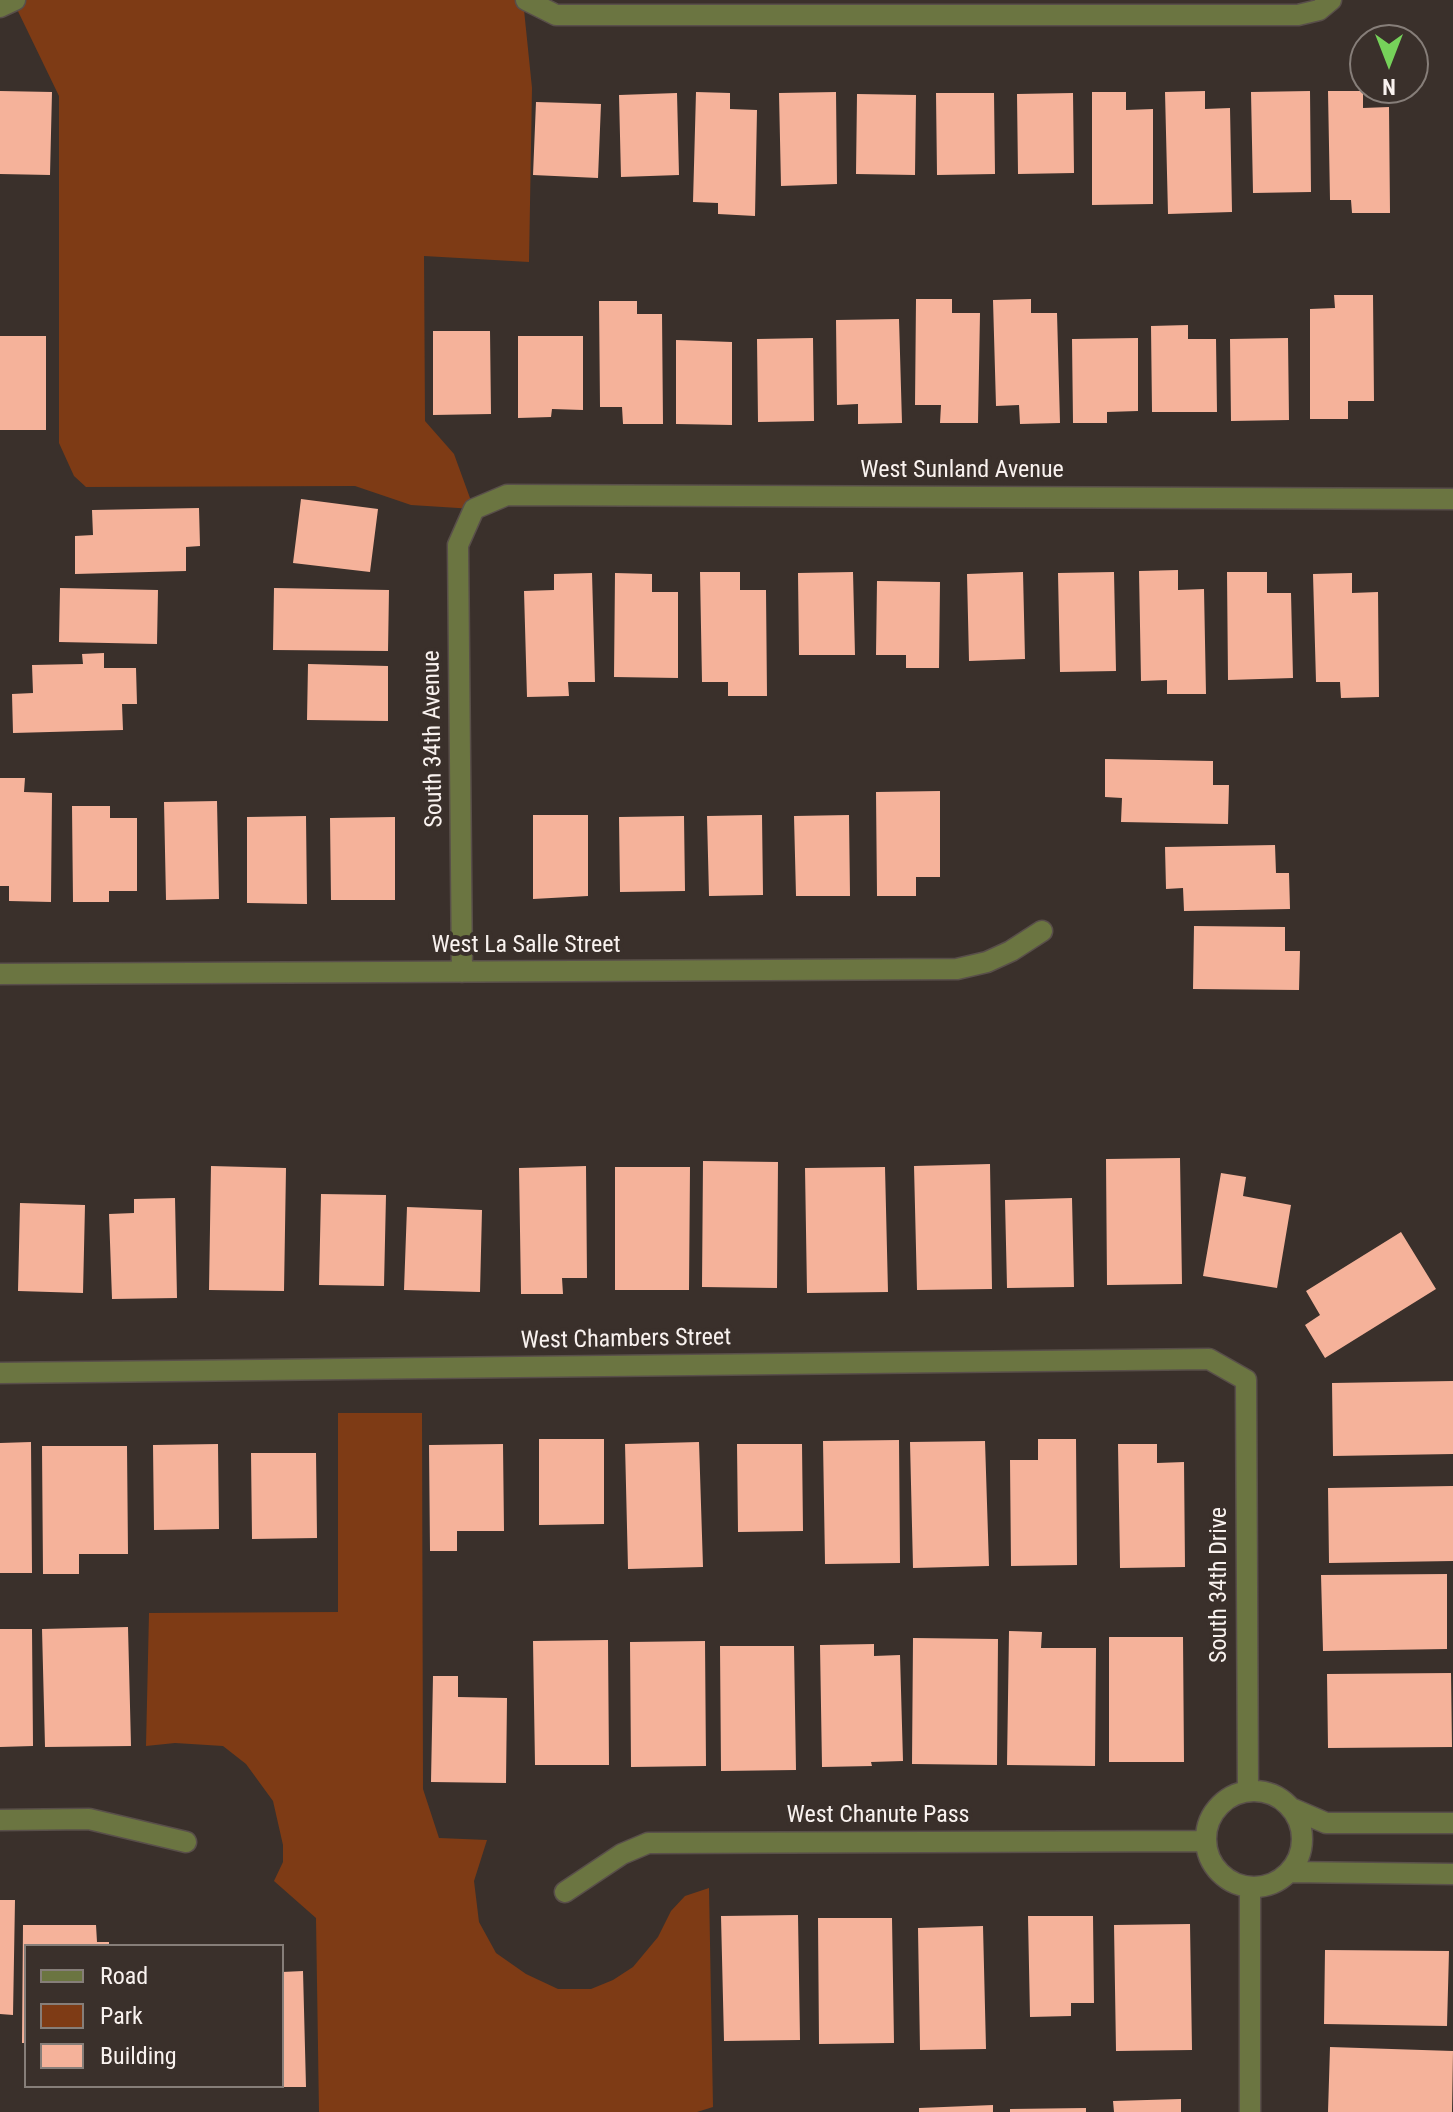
<!DOCTYPE html>
<html>
<head>
<meta charset="utf-8">
<style>
	body { margin:0 }
	#map { position:relative; width:1453px; height:2112px; overflow:hidden; background:#3a302b; font-family:"Roboto Condensed",sans-serif }
	canvas { display:block }
	.legend { position:absolute; left:24px; top:1944px; width:260px; height:144px; box-sizing:border-box; background:#3a302b; border:2px solid #867e79; margin:0; padding:10px 14px; list-style:none; font-size:24px; color:#f9f2ef }
	.legend li { display:flex; align-items:center; gap:16px; height:40px }
	.legend b { width:40px; border:2px solid #867e79 }
	.north { position:absolute; left:1349px; top:24px; width:80px; height:80px; box-sizing:border-box; background:#3a302b; border:2px solid #867e79; border-radius:50%; rotate:180deg; font-size:22px; font-weight:700; line-height:32px; text-align:center; color:#f9f2ef }
	.north::after { content:''; display:block; margin:auto; width:28px; height:36px; background:#76d25a; clip-path:polygon(50% 0,100% 100%,50% 72%,0 100%) }
</style>
</head>
<body>
<div id="map">
<canvas width="1453" height="2112"></canvas>
<ul class="legend">
<li><b style="height:10px;background:#6b7541"></b>Road</li>
<li><b style="height:22px;background:#7e3b15"></b>Park</li>
<li><b style="height:22px;background:#f5b29a"></b>Building</li>
</ul>
<div class="north">N</div>
</div>
<script>
const ctx = document.querySelector('canvas').getContext('2d');
ctx.lineJoin = 'round';
function fillPath(path, color) { ctx.fillStyle = color; ctx.fill(path, 'evenodd'); }
const toPath = rows => new Path2D(rows.map(r => 'M' + r).join(''));
function strokePath(path, color, width, dash) { ctx.strokeStyle = color; ctx.lineWidth = width; ctx.lineCap = dash ? 'butt' : 'round'; ctx.setLineDash(dash || []); ctx.stroke(path); }
function write(font, color, halo, rows, align = 'center') {
  ctx.font = font + ' "Roboto Condensed",sans-serif'; ctx.lineWidth = 8; ctx.setLineDash([]); ctx.textBaseline = 'middle'; ctx.strokeStyle = halo; ctx.fillStyle = color; for (const [text, x, y, turn = 0] of rows) {
    ctx.save(); ctx.translate(x, y); ctx.rotate((+turn || 0) * Math.PI / 180); ctx.textAlign = isNaN(turn) ? turn : align; if (halo) ctx.strokeText(text, 0, 0); ctx.fillText(text, 0, 0); ctx.restore();
  }
}
const green = toPath([
	[15,0,523,0,532,88,529,262,424,256,425,421,454,454,474,509,411,505,355,486,86,487,74,476,59,443,59,96,14,3],
	[338,1413,422,1413,423,1789,439,1838,487,1840,474,1881,479,1922,496,1953,526,1974,558,1989,591,1989,613,1980,633,1967,658,1937,671,1911,685,1896,709,1888,713,2107,697,2112,319,2112,316,1918,274,1881,283,1862,283,1845,273,1801,246,1764,223,1746,175,1743,146,1746,149,1613,338,1612]
]);
const building = toPath([
	[0,91,52,92,50,175,0,174],
	[1205,91,1205,109,1230,108,1232,212,1168,214,1165,92],
	[1310,91,1311,192,1253,193,1251,92],
	[1328,91,1363,91,1363,108,1389,107,1390,213,1352,213,1351,200,1330,200],
	[696,92,730,93,730,109,757,110,755,216,718,214,718,203,693,202],
	[836,92,837,184,781,186,779,93],
	[1092,92,1126,92,1126,110,1153,109,1153,204,1092,205],
	[677,93,679,175,621,177,619,95],
	[936,93,994,93,995,174,937,175],
	[1073,93,1074,173,1018,174,1017,94],
	[857,94,916,95,915,175,856,174],
	[536,102,601,104,598,178,533,175],
	[1334,295,1373,295,1374,401,1348,401,1348,419,1310,419,1310,309,1335,308],
	[916,299,952,299,952,313,980,313,978,423,940,423,941,405,915,405],
	[1031,299,1031,313,1057,313,1060,423,1020,424,1019,405,996,406,993,300],
	[599,301,637,301,637,314,662,314,663,424,623,424,622,407,600,407],
	[899,319,902,423,858,424,858,404,837,405,836,320],
	[1188,325,1188,339,1216,339,1217,412,1152,412,1151,326],
	[433,331,490,331,491,414,433,415],
	[0,336,46,336,46,430,0,430],
	[518,336,583,336,583,410,552,409,551,417,518,418],
	[813,338,814,421,758,422,757,339],
	[1138,338,1138,411,1107,412,1107,423,1073,423,1072,339],
	[1288,338,1289,420,1231,421,1230,339],
	[676,340,732,342,732,425,676,424],
	[301,499,378,509,370,572,293,563],
	[199,508,200,546,186,547,186,571,75,574,75,536,93,535,92,510],
	[1178,570,1178,590,1204,589,1206,694,1167,694,1167,680,1141,681,1139,571],
	[700,572,740,572,740,590,766,590,767,696,728,696,728,682,702,682],
	[853,572,855,655,799,655,798,573],
	[1023,572,1025,659,969,661,967,574],
	[1114,572,1116,671,1060,672,1058,573],
	[1227,572,1267,572,1267,593,1291,593,1293,678,1228,680],
	[592,573,595,682,568,682,569,696,527,697,524,591,554,590,554,574],
	[615,573,652,574,652,592,678,592,678,678,614,677],
	[1352,573,1352,593,1378,592,1379,697,1341,698,1340,682,1316,682,1313,574],
	[877,581,940,582,939,668,906,668,906,655,876,655],
	[60,588,158,590,157,644,59,642],
	[274,588,389,590,388,651,273,650],
	[104,653,104,668,136,668,137,704,122,704,123,730,13,733,12,694,33,693,32,665,83,664,82,654],
	[308,664,388,666,388,721,307,720],
	[1105,759,1213,761,1213,785,1229,785,1228,824,1121,822,1122,798,1105,797],
	[0,778,25,778,24,792,52,793,51,902,9,901,9,886,0,886],
	[940,791,940,877,916,877,916,896,877,896,876,792],
	[217,801,219,899,166,900,164,802],
	[72,806,110,806,110,818,137,818,137,891,109,891,109,902,73,902],
	[533,815,588,815,588,896,533,899],
	[762,815,763,895,709,896,707,816],
	[849,815,850,896,796,896,794,816],
	[306,816,307,904,247,903,247,817],
	[684,816,685,891,620,892,619,817],
	[395,817,395,900,331,900,330,818],
	[1275,845,1276,873,1289,873,1290,909,1184,911,1183,888,1166,889,1165,847],
	[1194,926,1285,927,1285,951,1300,951,1299,990,1193,989],
	[1180,1158,1182,1284,1107,1285,1106,1159],
	[703,1161,778,1162,777,1288,702,1287],
	[990,1164,992,1289,917,1290,914,1166],
	[211,1166,286,1168,284,1291,209,1290],
	[586,1166,587,1278,562,1278,563,1294,521,1294,519,1168],
	[615,1167,690,1167,689,1290,615,1290],
	[885,1167,888,1292,807,1293,805,1168],
	[1221,1173,1246,1177,1243,1196,1291,1205,1277,1288,1203,1276],
	[321,1194,386,1195,384,1286,319,1285],
	[175,1198,177,1298,112,1299,109,1214,134,1213,134,1199],
	[1072,1198,1074,1287,1007,1288,1005,1200],
	[20,1203,85,1205,83,1293,18,1291],
	[407,1207,482,1210,480,1292,404,1290],
	[1401,1232,1436,1289,1325,1358,1305,1325,1320,1315,1306,1291],
	[1453,1381,1453,1454,1333,1456,1332,1383],
	[539,1439,604,1439,604,1524,539,1525],
	[1038,1439,1076,1439,1077,1565,1011,1566,1010,1460,1038,1460],
	[899,1440,900,1563,825,1564,823,1441],
	[985,1441,989,1566,913,1568,910,1442],
	[31,1442,32,1573,0,1573,0,1443],
	[699,1442,703,1567,628,1569,625,1444],
	[218,1444,219,1529,154,1530,153,1445],
	[503,1444,504,1531,457,1531,457,1551,430,1551,429,1445],
	[737,1444,802,1444,803,1531,738,1532],
	[1118,1444,1157,1444,1157,1463,1184,1462,1185,1567,1120,1568],
	[42,1446,127,1446,128,1554,79,1554,79,1574,43,1574],
	[251,1453,316,1453,317,1538,252,1539],
	[1453,1486,1453,1561,1329,1563,1328,1488],
	[1447,1574,1447,1649,1323,1651,1321,1575],
	[128,1627,131,1746,45,1747,42,1629],
	[0,1629,32,1629,33,1746,0,1747],
	[1009,1631,1042,1632,1041,1648,1096,1648,1095,1766,1007,1765],
	[1109,1637,1183,1637,1184,1762,1109,1762],
	[913,1638,998,1639,997,1765,912,1764],
	[608,1640,609,1765,535,1765,533,1641],
	[705,1641,706,1766,631,1767,630,1642],
	[874,1644,874,1656,900,1655,903,1761,871,1762,872,1766,822,1767,820,1645],
	[720,1646,794,1646,796,1770,721,1771],
	[1451,1673,1452,1747,1328,1748,1327,1674],
	[433,1676,458,1676,458,1697,507,1698,506,1783,431,1782],
	[0,1900,15,1900,13,2015,0,2014],
	[798,1915,800,2040,724,2041,721,1916],
	[1028,1916,1093,1916,1094,2003,1071,2003,1071,2016,1030,2017],
	[818,1918,892,1918,894,2043,819,2044],
	[1190,1924,1192,2050,1116,2051,1114,1925],
	[23,1925,96,1925,97,1942,109,1942,109,1946,26,1946,26,2043,22,2043],
	[983,1926,986,2049,920,2050,918,1928],
	[1325,1950,1449,1951,1447,2026,1324,2024],
	[303,1971,306,2087,282,2087,282,1972],
	[1330,2047,1453,2051,1452,2112,1328,2112],
	[1181,2099,1181,2112,1114,2112,1113,2101],
	[993,2105,993,2112,919,2112,919,2108],
	[1086,2108,1086,2112,1010,2112,1010,2109]
]);
const minor = toPath([
	[526,0,556,15,1298,15,1319,10,1331,0],
	[0,7,15,0],
	[462,972,458,545,474,509,507,495,1453,499],
	[0,974,957,969,987,962,1011,951,1042,931],
	[0,1373,1209,1359,1246,1380,1248,1791],
	'1206 1839a48 48 0 1 1 96 0a48 48 0 1 1-96 0Z',
	[1291,1808,1326,1823,1453,1823],
	[0,1820,89,1819,186,1842],
	[1289,1872,1453,1874],
	[1250,1887,1250,2112],
	[565,1892,622,1854,648,1843,1205,1841]
]);
const streetNames = [
	["West Sunland Avenue",962,471],
	["South 34th Avenue",434,739,-91],
	["West La Salle Street",526,946],
	["West Chambers Street",626,1340,-1],
	["South 34th Drive",1220,1585,-90],
	["West Chanute Pass",878,1816]
];
fillPath(green, '#7e3b15');
fillPath(building, '#f5b29a');
strokePath(minor, '#594f4a', 23);
strokePath(minor, '#6b7541', 20);
write('24px', '#f9f2ef', '#3a302b', streetNames);
</script>
</body>
</html>
